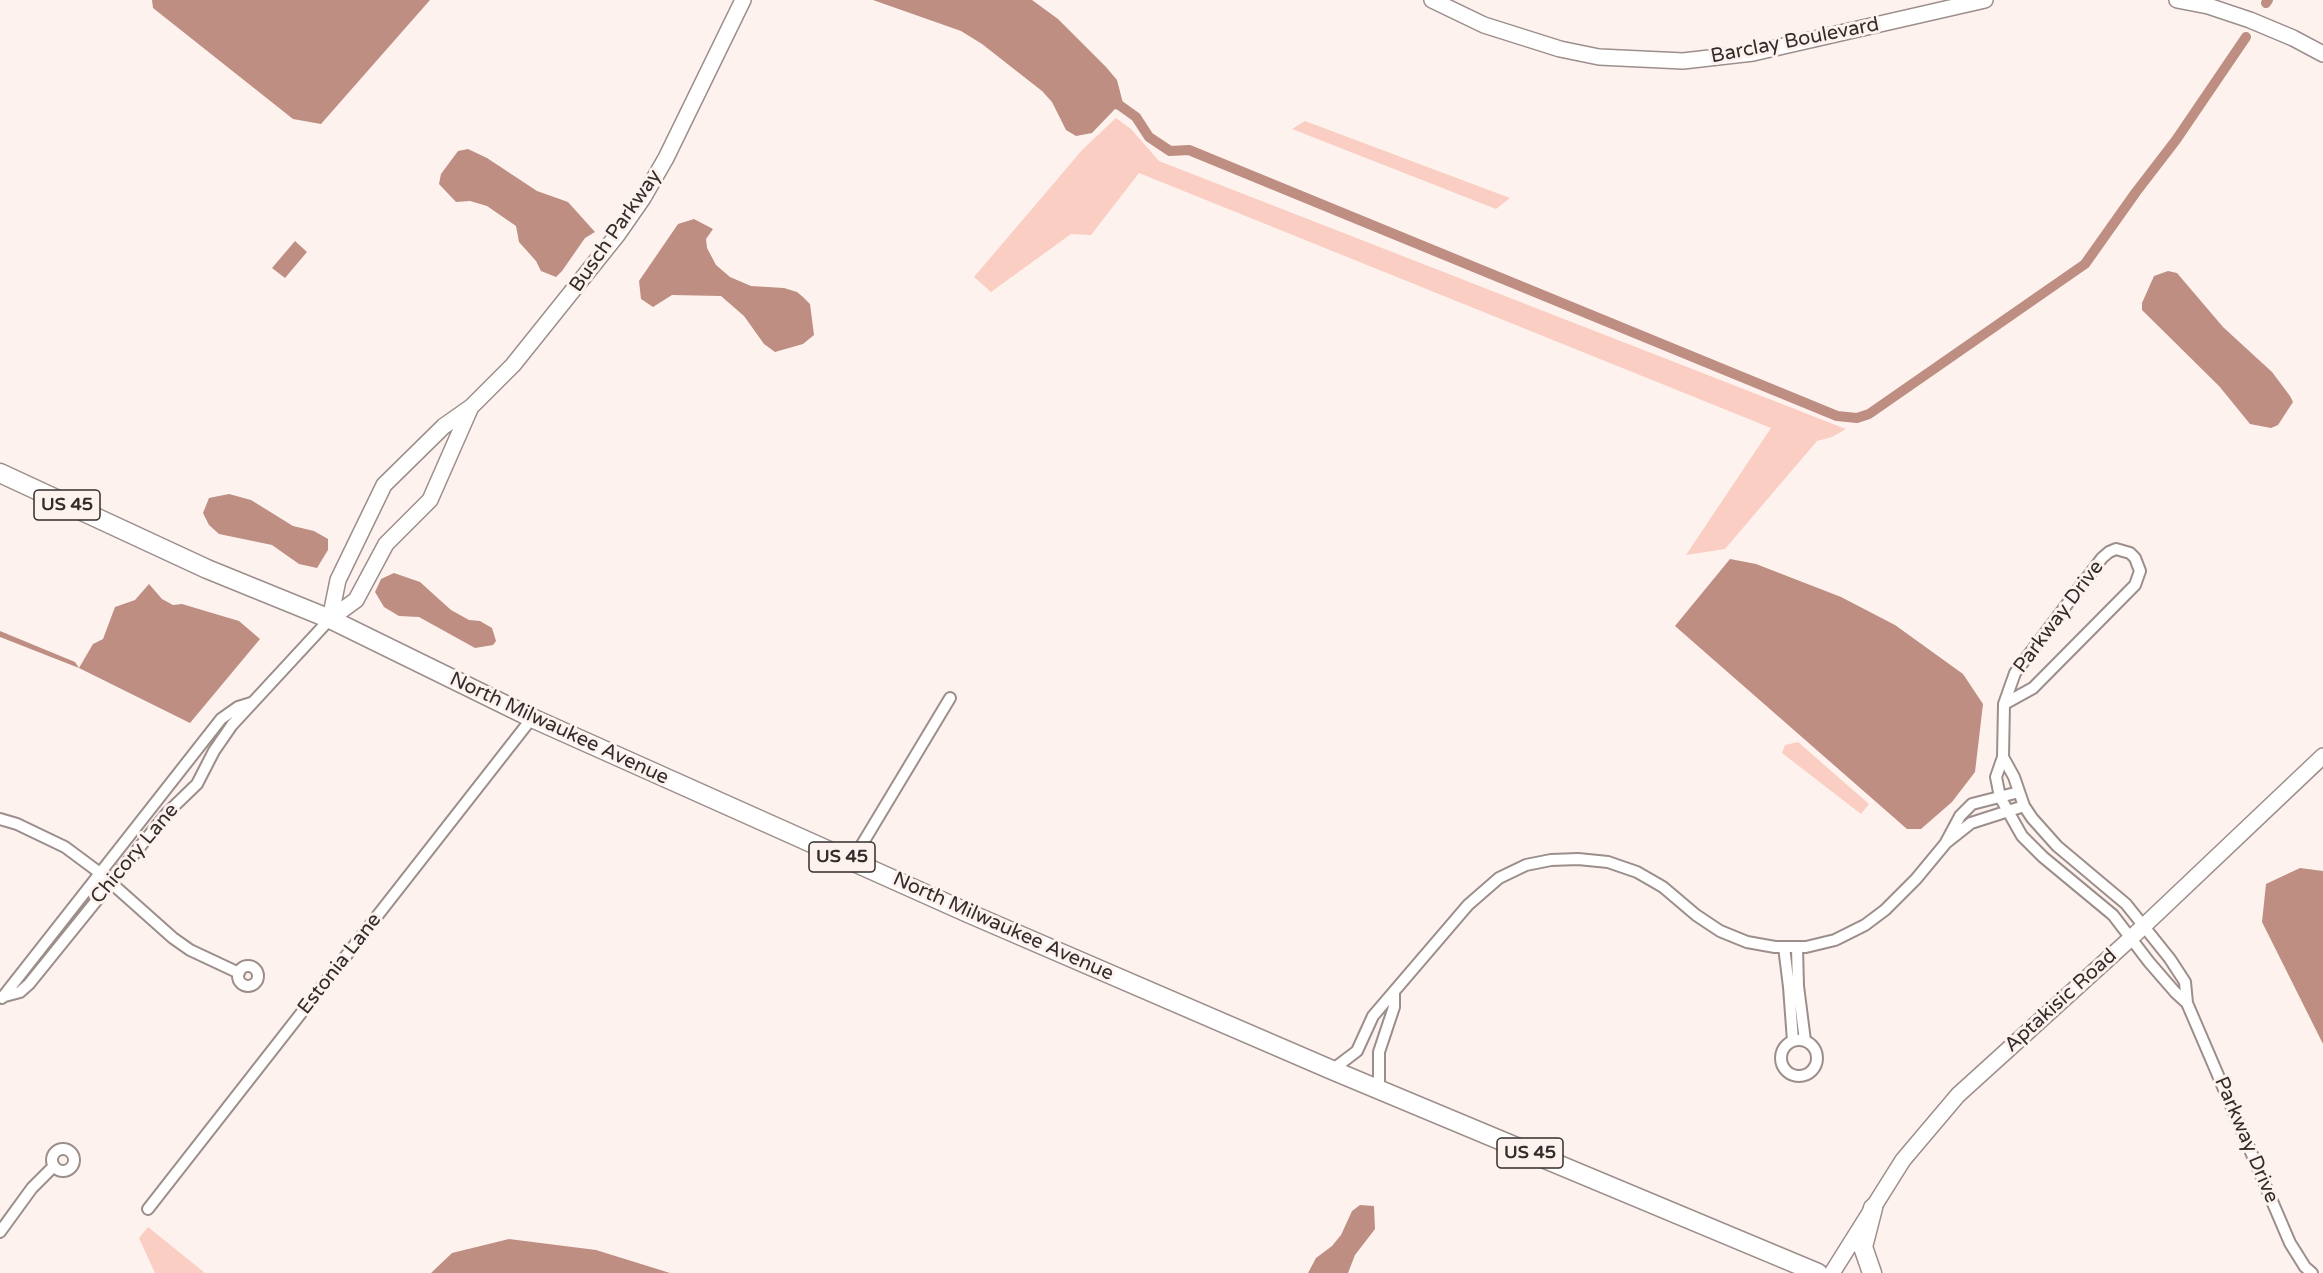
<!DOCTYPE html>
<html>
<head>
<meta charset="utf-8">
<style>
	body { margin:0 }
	canvas { display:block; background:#fef2ef }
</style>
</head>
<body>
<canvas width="2323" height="1273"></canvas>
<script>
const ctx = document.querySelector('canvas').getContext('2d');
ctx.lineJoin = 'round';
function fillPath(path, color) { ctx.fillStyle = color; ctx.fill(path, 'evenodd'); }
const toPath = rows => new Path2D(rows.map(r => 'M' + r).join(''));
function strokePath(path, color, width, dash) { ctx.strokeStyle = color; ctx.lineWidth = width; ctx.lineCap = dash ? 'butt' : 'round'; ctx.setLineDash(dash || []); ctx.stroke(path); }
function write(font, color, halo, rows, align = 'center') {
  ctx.font = font + ' "Varela Round",sans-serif'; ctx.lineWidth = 6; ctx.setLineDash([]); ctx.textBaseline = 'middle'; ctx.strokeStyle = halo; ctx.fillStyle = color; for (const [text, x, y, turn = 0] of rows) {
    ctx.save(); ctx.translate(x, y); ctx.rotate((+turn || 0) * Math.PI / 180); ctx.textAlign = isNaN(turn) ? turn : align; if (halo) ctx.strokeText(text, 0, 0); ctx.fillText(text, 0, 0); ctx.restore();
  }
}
const green = toPath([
	[1116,118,1131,129,1159,161,1846,429,1832,437,1817,441,1725,549,1686,555,1771,428,1139,173,1091,235,1071,234,991,292,974,277,1083,149],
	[1305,121,1510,198,1496,209,1292,129],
	[1798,742,1869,804,1861,814,1782,753,1785,745],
	[148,1227,205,1273,155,1273,139,1238]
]);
const water = toPath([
	[152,0,430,0,321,124,293,119,153,8],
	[873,0,1032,0,1058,19,1106,67,1117,80,1125,111,1115,109,1092,133,1076,136,1066,130,1052,102,1042,91,982,44,961,31],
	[468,149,487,158,537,191,568,202,595,232,585,238,562,271,556,277,541,271,536,261,519,242,516,226,487,206,470,201,456,202,439,184,441,174,458,151],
	[694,219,713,229,706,239,707,248,716,265,730,277,751,286,784,288,797,292,803,297,810,304,814,335,803,344,775,352,764,344,744,316,721,296,672,295,653,307,641,299,639,281,678,224],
	[295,241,307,252,285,278,272,268],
	[2168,271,2177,273,2223,327,2272,372,2290,396,2293,402,2278,425,2271,428,2250,424,2219,386,2142,310,2142,303,2154,276],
	[229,494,251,500,293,526,314,531,328,539,328,550,317,568,299,564,272,545,219,534,209,525,203,513,209,498],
	[1730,559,1756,564,1841,597,1895,625,1963,674,1983,704,1975,772,1952,802,1921,829,1907,829,1675,626],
	[394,573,420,582,451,610,469,620,480,621,492,628,496,641,493,645,475,648,419,617,399,616,384,607,375,592,381,579],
	[149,584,162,599,173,605,182,604,239,621,260,639,190,723,79,668,0,637,0,631,75,662,79,668,93,644,103,639,115,607,135,600],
	[2300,868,2323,871,2323,1044,2262,922,2266,884],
	[1360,1205,1374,1206,1375,1229,1355,1255,1348,1273,1308,1273,1316,1258,1332,1246,1341,1235,1352,1211],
	[509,1239,596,1250,670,1273,431,1273,452,1253]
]);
const canal = toPath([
	[2266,3,2268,0],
	[1115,102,1136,117,1149,137,1170,151,1189,150,1837,416,1857,418,1869,414,2085,264,2136,192,2176,140,2246,37]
]);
const street = toPath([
	[2004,704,2033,688,2135,585,2140,571,2135,558,2130,553,2116,549,2109,552,2102,558,2015,673,2004,704,2003,757,1996,777,2000,797,2022,836,2043,857,2113,915,2149,962,2175,992,2187,1003],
	[2003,757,2014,777,2024,806,2032,818,2057,846,2126,904,2170,959,2185,982,2187,1003,2290,1243,2305,1267,2312,1273],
	[0,819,17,824,65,847,100,873,173,938,190,950,239,973],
	[1947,842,1971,823,2024,806],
	[852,861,950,698],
	[1784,947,1789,987,1793,1041],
	[1797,947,1798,986,1805,1041],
	'238 976a10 10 0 1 1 20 0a10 10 0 1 1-20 0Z',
	[5,996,20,992,29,984,168,812,197,784,214,751,232,725,330,619],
	[2,998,221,719,238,707,251,703],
	'1781 1058a18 18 0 1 1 36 0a18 18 0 1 1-36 0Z',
	[1332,1070,1357,1051,1373,1016,1468,905,1499,878,1526,865,1551,860,1578,859,1608,862,1637,872,1663,887,1696,915,1720,931,1747,942,1775,947,1806,947,1835,940,1865,925,1885,910,1916,879,1945,844,1960,816,1972,804,2019,792],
	[1379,1089,1379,1052,1394,1007,1394,992],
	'52 1160a11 11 0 1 1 22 0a11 11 0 1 1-22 0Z',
	[148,1209,532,718],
	[0,1232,32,1188,54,1166]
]);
const secondary = toPath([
	[1432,0,1484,25,1560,49,1599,57,1683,61,1753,53,1985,0],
	[2177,0,2208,6,2250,20,2293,38,2323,54],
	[330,619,338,580,384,485,444,426,471,407,513,365,618,234,643,198,666,158,743,0],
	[330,619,356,600,386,544,430,500,470,409],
	[1832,1273,1903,1160,1958,1095,2130,939,2323,756]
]);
const primary = toPath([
	[0,473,207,569,330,619,532,718,968,913,1332,1070,1818,1273],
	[1872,1273,1863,1247,1873,1208]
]);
const shields = [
	[67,505,66],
	[842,857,66],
	[1530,1153,66]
];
const shieldNames = [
	["US 45",67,505],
	["US 45",842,857],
	["US 45",1530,1153]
];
const streetNames = [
	["Barclay Boulevard",1795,41,-11],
	["Busch Parkway",616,231,-55],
	["Parkway Drive",2059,617,-53],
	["North Milwaukee Avenue",559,729,25],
	["Chicory Lane",135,854,-50],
	["North Milwaukee Avenue",1003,927,24],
	["Estonia Lane",340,964,-52],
	["Aptakisic Road",2061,1001,-42],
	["Parkway Drive",2246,1140,67]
];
fillPath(green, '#facec2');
fillPath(water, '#bd8e81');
strokePath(canal, '#bd8e81', 10);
strokePath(street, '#9c8e8b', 14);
strokePath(secondary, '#9c8e8b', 18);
strokePath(primary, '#9c8e8b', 21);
strokePath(street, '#fff', 10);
strokePath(secondary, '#fff', 15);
strokePath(primary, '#fff', 18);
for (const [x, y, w] of shields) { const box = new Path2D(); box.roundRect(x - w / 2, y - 15, w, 30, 4.5); ctx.fillStyle = '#fef2ef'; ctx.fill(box); strokePath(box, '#322c2b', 1.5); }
write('bold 18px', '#322c2b', null, shieldNames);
write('20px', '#322c2b', '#fef2ef', streetNames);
</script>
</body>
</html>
